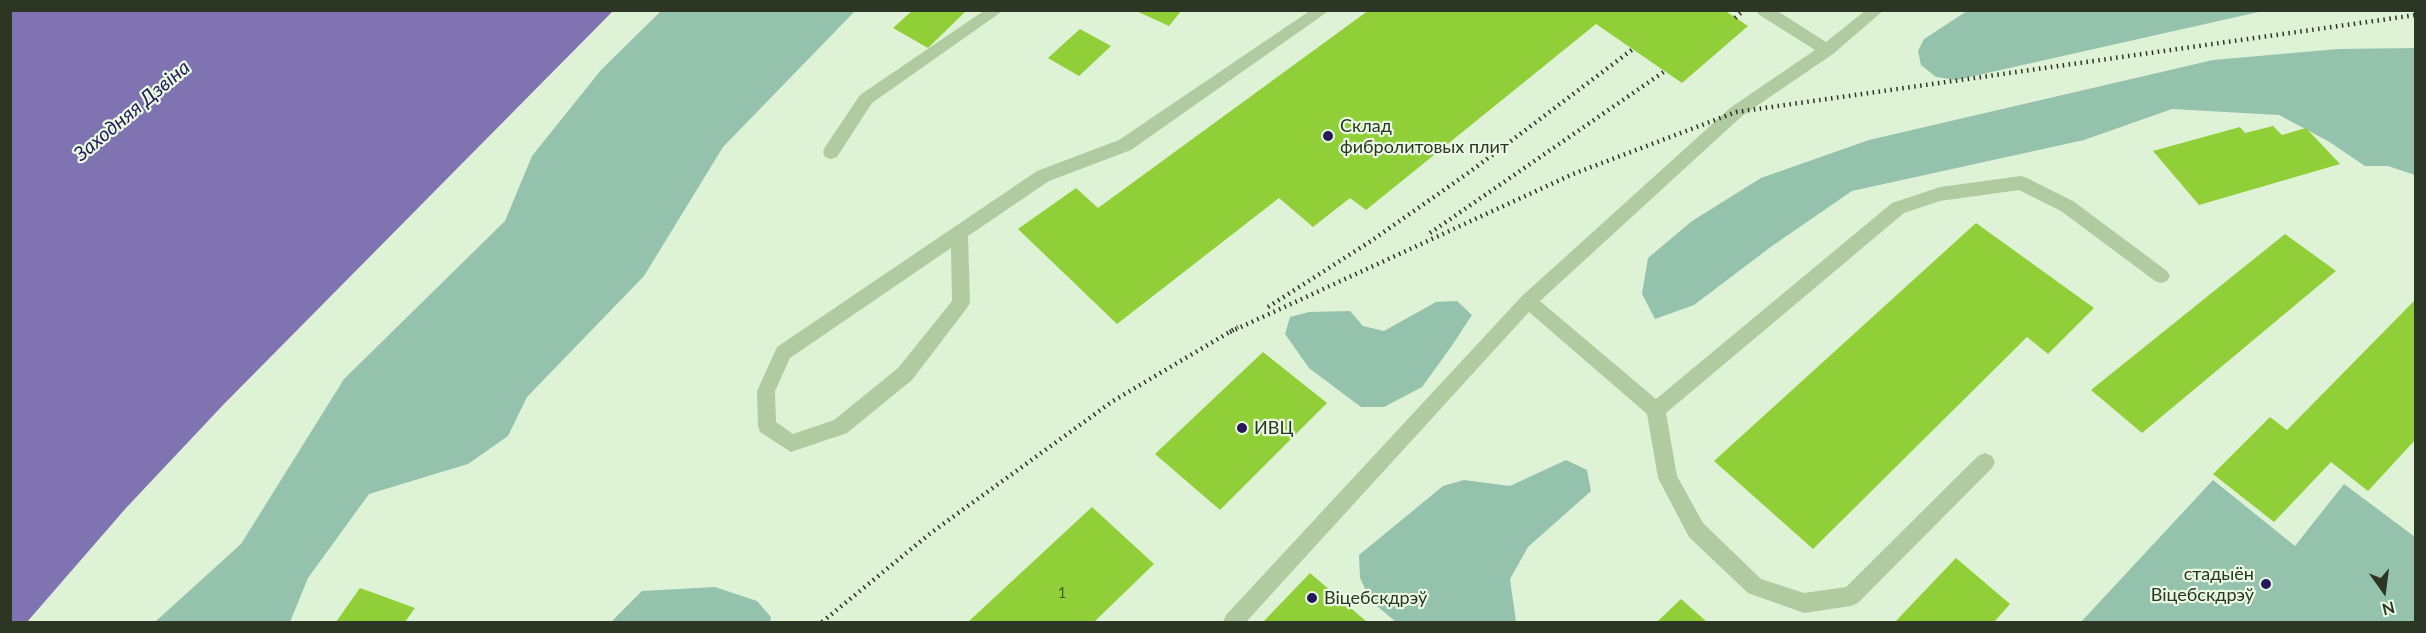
<!DOCTYPE html>
<html>
<head>
<meta charset="utf-8">
<style>
	body { margin:0 }
	#map { position:relative; width:2426px; height:633px; overflow:hidden; background:#def2d6; font-family:Lato,sans-serif }
	canvas { display:block }
	.frame { position:absolute; inset:0; border:12px solid #2d3525; pointer-events:none }
	.north { position:absolute; left:2354px; top:561px; width:60px; height:60px; -webkit-text-stroke:4px #e9fae2; paint-order:stroke; rotate:166deg; font-size:16px; font-weight:700; line-height:24px; text-align:center; color:#2d3525 }
	.north::after { content:''; display:block; margin:auto; width:21px; height:27px; background:#2d3525; clip-path:polygon(50% 0,100% 100%,50% 72%,0 100%) }
</style>
</head>
<body>
<div id="map">
<canvas width="2426" height="633"></canvas>
<div class="frame"></div>
<div class="north">N</div>
</div>
<script>
const ctx = document.querySelector('canvas').getContext('2d');
ctx.lineJoin = 'round';
function fillPath(path, color) { ctx.fillStyle = color; ctx.fill(path, 'evenodd'); }
const toPath = rows => new Path2D(rows.map(r => 'M' + r).join(''));
function strokePath(path, color, width, dash) { ctx.strokeStyle = color; ctx.lineWidth = width; ctx.lineCap = dash ? 'butt' : 'round'; ctx.setLineDash(dash || []); ctx.stroke(path); }
function write(font, color, halo, rows, align = 'center') {
  ctx.font = font + ' Lato,sans-serif'; ctx.lineWidth = 4.5; ctx.setLineDash([]); ctx.textBaseline = 'middle'; ctx.strokeStyle = halo; ctx.fillStyle = color; for (const [text, x, y, turn = 0] of rows) {
    ctx.save(); ctx.translate(x, y); ctx.rotate((+turn || 0) * Math.PI / 180); ctx.textAlign = isNaN(turn) ? turn : align; if (halo) ctx.strokeText(text, 0, 0); ctx.fillText(text, 0, 0); ctx.restore();
  }
}
const green = toPath([
	[661,11,855,11,723,147,644,276,527,397,508,436,468,464,369,494,308,578,290,622,155,622,241,544,344,379,505,221,532,156,601,70],
	[1967,11,1967,10,2263,11,1956,80,1936,77,1921,65,1918,51,1924,39],
	[2415,48,2415,175,2388,166,2365,166,2328,141,2279,115,2172,109,2084,140,1852,191,1772,246,1694,305,1655,319,1642,294,1648,258,1692,221,1761,178,1869,140,2213,60,2338,49],
	[1457,301,1472,315,1451,347,1422,387,1384,407,1361,407,1309,368,1285,334,1290,317,1309,312,1350,311,1363,326,1384,331,1436,302],
	[1566,460,1587,470,1591,491,1528,547,1510,579,1516,622,1396,622,1371,601,1360,578,1359,555,1443,486,1464,480,1510,486],
	[2213,480,2295,546,2344,484,2415,537,2415,622,2081,622],
	[715,587,757,601,771,617,770,622,611,622,642,591]
]);
const water = toPath([
	[10,11,613,11,224,404,126,508,27,622,10,622]
]);
const building = toPath([
	[913,10,967,10,928,48,893,28],
	[1134,10,1182,10,1169,26],
	[1369,10,1724,10,1748,26,1682,83,1596,24,1366,210,1350,198,1313,227,1279,198,1117,324,1018,229,1076,188,1098,208],
	[1080,29,1111,46,1079,76,1048,58],
	[2273,126,2282,135,2306,128,2340,164,2199,205,2153,151,2240,127,2245,133],
	[1976,223,2094,308,2048,354,2027,337,1813,549,1714,461],
	[2285,234,2336,271,2142,433,2091,390],
	[2416,299,2416,439,2368,491,2331,462,2274,522,2213,474,2270,417,2287,430],
	[1263,352,1327,403,1220,510,1155,454],
	[1092,507,1154,564,1094,622,968,622],
	[1956,558,2010,604,1994,622,1895,622],
	[1310,573,1367,622,1263,622],
	[360,588,415,608,405,622,336,622],
	[1681,599,1707,622,1658,621]
]);
const lane = toPath([
	[985,10,1004,10,872,103,837,157,831,159,825,157,823,152,825,147,860,95,985,10],
	[1311,10,1330,10,1131,150,1049,181,968,236,970,303,967,308,912,380,847,433,791,452,760,432,758,426,757,391,777,347,1037,171,1119,140,1311,10],
	[951,248,952,301,898,368,834,420,793,434,776,422,775,391,790,358,951,248],
	[1756,10,1776,10,1826,42,1866,10,1884,10,1833,54,1742,116,1540,301,1656,399,1892,203,1940,187,2021,176,2027,178,2073,201,2167,271,2170,276,2167,281,2161,283,2155,281,2061,211,2019,190,1940,201,1904,213,1666,413,1677,476,1703,523,1761,579,1804,593,1846,587,1978,456,1985,453,1992,456,1995,462,1992,468,1858,603,1851,606,1804,613,1748,593,1689,537,1658,478,1647,414,1529,312,1246,622,1223,622,1226,615,1522,296,1730,108,1815,50,1758,14,1756,10]
]);
const rail = toPath([
	[1735,18,1744,10],
	[1430,233,1665,71],
	[1268,307,1371,241,1471,171,1633,49],
	[1230,332,1573,174,1736,112,2416,15],
	[822,622,932,532,1113,401,1238,327]
]);
const markers = [
	[1328,136,6,"#271859"],
	[1242,428,6,"#271859"],
	[2266,584,6,"#271859"],
	[1312,598,6,"#271859"]
];
const numberNames = [
	["1",1062,593]
];
const poiNames = [
	["Склад",1340,126],
	["фибролитовых плит",1340,147],
	["ИВЦ",1254,428],
	["стадыён",2254,574,"right"],
	["Віцебскдрэў",2254,595,"right"],
	["Віцебскдрэў",1324,598]
];
const waterNames = [
	["Заходняя Дзвіна",132,111,-40]
];
fillPath(green, '#95c2ac');
fillPath(water, '#8073b1');
fillPath(building, '#90cf37');
fillPath(lane, '#b1cba1');
strokePath(rail, '#2d3525', 4.5, [1.5, 4.5]);
for (const [x, y, r, color] of markers) { const dot = new Path2D(); dot.arc(x, y, r, 0, 2 * Math.PI); ctx.fillStyle = color; ctx.fill(dot); strokePath(dot, '#e9fae2', 2); }
write('15px', '#465c2a', null, numberNames);
write('18px', '#2d3525', '#e9fae2', poiNames, 'left');
write('italic 20px', '#271859', '#e9fae2', waterNames);
</script>
</body>
</html>
